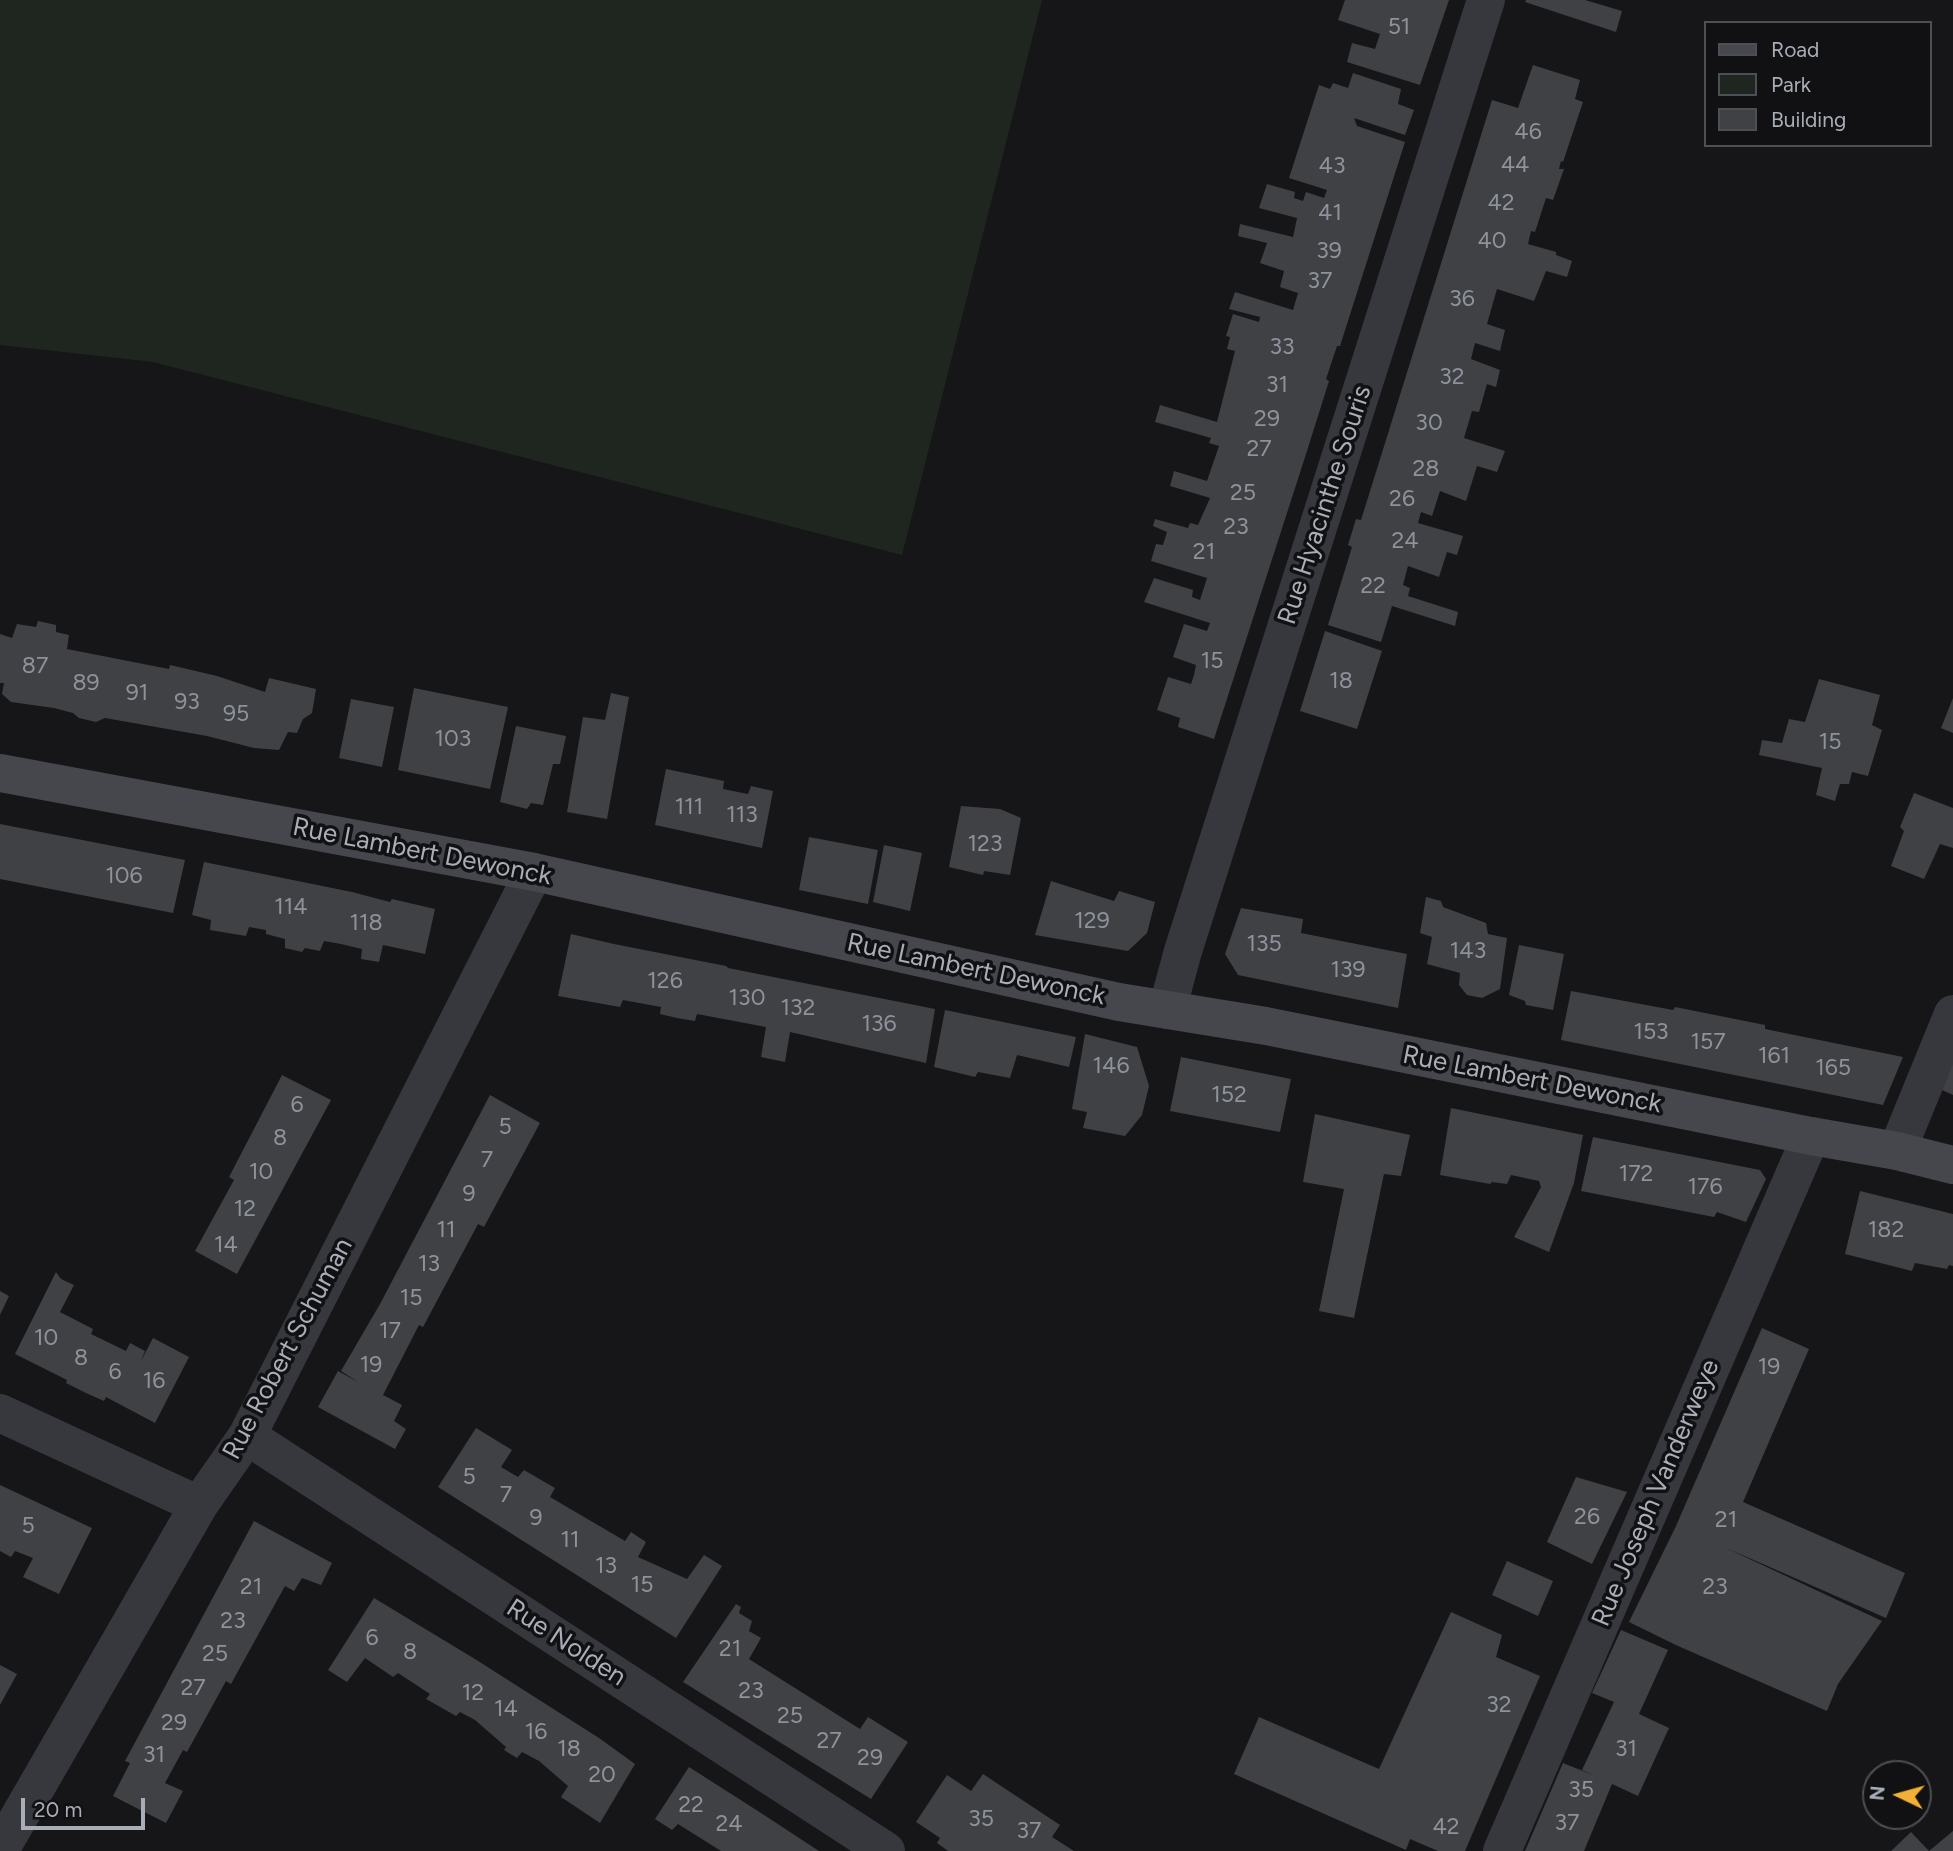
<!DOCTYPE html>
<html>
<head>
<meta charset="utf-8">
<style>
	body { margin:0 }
	#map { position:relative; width:1953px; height:1851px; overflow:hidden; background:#161618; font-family:Figtree,sans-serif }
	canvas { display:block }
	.legend { position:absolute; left:1704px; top:21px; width:228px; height:126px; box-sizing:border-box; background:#111113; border:2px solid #4d4f55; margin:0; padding:9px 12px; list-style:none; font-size:21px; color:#a8adb8 }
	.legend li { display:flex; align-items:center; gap:14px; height:35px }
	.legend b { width:35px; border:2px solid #4d4f55 }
	.north { position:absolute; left:1862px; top:1760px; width:70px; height:70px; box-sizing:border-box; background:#111113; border:2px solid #4d4f55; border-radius:50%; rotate:275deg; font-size:19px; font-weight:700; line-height:28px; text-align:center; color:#a8adb8 }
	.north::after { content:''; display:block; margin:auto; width:24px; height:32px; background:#f2b134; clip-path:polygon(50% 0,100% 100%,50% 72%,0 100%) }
	.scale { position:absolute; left:21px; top:1798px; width:124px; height:32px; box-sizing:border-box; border:4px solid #a8adb8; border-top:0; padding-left:9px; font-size:21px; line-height:24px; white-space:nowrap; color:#a8adb8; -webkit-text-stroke:5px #111113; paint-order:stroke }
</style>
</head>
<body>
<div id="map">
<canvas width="1953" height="1851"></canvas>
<ul class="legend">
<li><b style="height:9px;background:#45474d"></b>Road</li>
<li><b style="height:19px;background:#1e261f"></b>Park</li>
<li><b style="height:19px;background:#404145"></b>Building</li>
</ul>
<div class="north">N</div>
<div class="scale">20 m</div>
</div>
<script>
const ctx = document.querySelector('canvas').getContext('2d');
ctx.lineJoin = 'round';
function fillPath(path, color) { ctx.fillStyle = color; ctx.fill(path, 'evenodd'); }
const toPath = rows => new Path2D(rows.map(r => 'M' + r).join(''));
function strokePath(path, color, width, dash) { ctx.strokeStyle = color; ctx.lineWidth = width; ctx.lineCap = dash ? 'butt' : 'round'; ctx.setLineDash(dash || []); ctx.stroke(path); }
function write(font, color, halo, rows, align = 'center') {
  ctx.font = font + ' Figtree,sans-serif'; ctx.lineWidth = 7; ctx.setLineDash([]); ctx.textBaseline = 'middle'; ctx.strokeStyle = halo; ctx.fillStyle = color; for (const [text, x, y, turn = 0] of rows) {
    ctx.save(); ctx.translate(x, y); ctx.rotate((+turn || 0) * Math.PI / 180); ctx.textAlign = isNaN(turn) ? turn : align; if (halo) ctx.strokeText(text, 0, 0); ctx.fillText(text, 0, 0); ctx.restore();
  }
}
const green = toPath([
	[0,0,1042,0,902,555,153,362,0,345]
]);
const building = toPath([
	[1345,0,1449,0,1420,85,1347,62,1352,43,1375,49,1380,34,1338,20],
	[1526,0,1585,0,1622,11,1616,32,1525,2],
	[1533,65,1580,80,1575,99,1583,102,1563,162,1561,161,1559,169,1564,169,1553,200,1546,198,1535,232,1531,231,1528,244,1556,252,1556,255,1572,261,1567,277,1546,271,1534,301,1497,289,1487,324,1505,330,1500,351,1475,343,1471,359,1500,370,1496,387,1487,384,1479,412,1472,411,1464,438,1505,451,1497,472,1477,466,1466,501,1440,491,1432,516,1421,512,1418,523,1463,536,1457,555,1447,552,1439,577,1408,566,1403,585,1410,588,1408,596,1458,612,1455,626,1392,606,1381,642,1328,625,1352,547,1348,545,1356,519,1361,520,1492,100,1518,108],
	[1353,73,1401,89,1398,104,1414,110,1405,135,1354,118,1357,126,1405,142,1340,346,1337,346,1326,379,1329,381,1307,451,1214,739,1178,727,1180,718,1157,710,1168,677,1191,684,1194,675,1196,665,1173,657,1184,624,1207,631,1210,623,1144,602,1154,578,1193,590,1192,597,1200,600,1207,578,1151,561,1156,544,1163,545,1167,532,1153,526,1155,519,1188,528,1190,523,1198,525,1210,498,1170,486,1174,471,1207,481,1219,446,1209,443,1211,438,1155,422,1160,405,1217,422,1235,351,1227,349,1230,337,1226,336,1233,314,1259,322,1260,317,1229,309,1235,292,1293,310,1298,293,1280,287,1284,271,1260,263,1267,243,1238,236,1240,224,1293,237,1297,218,1259,208,1267,184,1295,192,1294,198,1303,201,1306,192,1324,198,1327,190,1289,178,1319,85,1330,89,1333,83,1348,88],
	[38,621,56,625,56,632,69,635,67,649,169,669,170,665,217,676,265,692,269,678,316,689,312,713,303,719,297,733,288,732,279,750,254,748,207,736,105,718,96,722,79,718,73,713,54,708,11,702,2,694,4,683,0,683,0,634,12,638,17,624,36,627],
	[1325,631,1382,651,1357,729,1300,711],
	[1819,679,1880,695,1872,725,1882,730,1868,776,1852,772,1849,784,1840,784,1835,801,1816,795,1822,768,1759,755,1762,740,1782,743,1789,719,1805,722],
	[414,688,508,707,490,789,398,770],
	[611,693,629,697,607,819,567,812,583,717,605,720],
	[1953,698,1953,733,1941,728],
	[351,699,394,707,382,767,339,758],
	[516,726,566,736,560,764,553,764,543,805,531,803,527,809,500,802],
	[666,769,724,781,723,789,748,794,751,786,773,791,762,848,655,825],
	[1914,793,1953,808,1953,848,1940,844,1924,879,1891,866,1904,831,1900,827],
	[961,806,1000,809,1021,818,1010,875,984,871,983,875,949,867],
	[0,824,185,860,173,913,0,879],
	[809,837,878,850,868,904,799,890],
	[884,845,922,853,910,911,873,902],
	[204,862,352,892,390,902,392,899,435,909,425,954,383,945,379,962,361,959,362,949,341,944,324,941,320,951,305,948,302,952,285,948,285,939,266,934,266,930,249,927,246,936,210,930,211,920,192,915],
	[1051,881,1114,901,1119,891,1155,902,1147,933,1128,951,1035,935],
	[1426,897,1441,901,1443,907,1486,923,1488,934,1507,938,1500,989,1482,998,1467,995,1459,985,1460,973,1427,964,1432,937,1420,933],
	[1241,908,1303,919,1301,933,1407,954,1398,1008,1238,975,1225,954],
	[571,934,614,944,726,966,728,968,935,1009,926,1063,790,1032,785,1062,761,1057,766,1027,697,1014,695,1021,677,1018,660,1014,661,1007,623,1000,620,1007,558,996],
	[1519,945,1564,954,1553,1010,1526,1005,1525,1001,1509,995],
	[1571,991,1673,1010,1675,1007,1765,1025,1765,1029,1903,1057,1883,1105,1561,1040],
	[945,1010,1076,1037,1069,1067,1017,1055,1010,1078,978,1072,975,1077,934,1067],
	[1085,1034,1137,1047,1149,1086,1142,1115,1125,1136,1083,1128,1087,1112,1072,1109],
	[1181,1057,1291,1079,1280,1132,1170,1111],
	[1953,1062,1953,1095,1942,1090],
	[282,1075,331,1100,237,1274,195,1251,234,1180,229,1177],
	[490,1095,540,1123,484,1227,478,1224,423,1327,419,1325,383,1395,402,1405,394,1421,406,1429,395,1449,318,1407,338,1371,358,1382,341,1371,380,1304],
	[1451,1108,1583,1135,1574,1183,1549,1252,1514,1237,1541,1187,1539,1181,1511,1175,1507,1184,1492,1182,1490,1184,1440,1175],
	[1315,1114,1410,1135,1401,1176,1384,1174,1354,1318,1319,1311,1344,1189,1303,1182],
	[1593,1137,1760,1170,1766,1179,1746,1222,1717,1212,1714,1217,1581,1191],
	[1860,1191,1953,1214,1953,1266,1949,1265,1947,1269,1915,1263,1912,1271,1845,1254],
	[56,1272,61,1279,74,1285,60,1312,93,1329,91,1334,126,1351,130,1343,145,1351,141,1361,153,1338,189,1357,155,1423,106,1397,104,1401,86,1393,66,1383,67,1380,15,1354],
	[0,1291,9,1296,0,1315],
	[1762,1328,1809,1349,1743,1502,1905,1573,1886,1618,1724,1547,1882,1621,1838,1684,1827,1711,1678,1646,1629,1622,1676,1526],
	[476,1428,512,1450,501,1467,518,1477,524,1470,555,1488,550,1497,625,1541,631,1532,646,1542,638,1557,687,1579,704,1555,722,1566,676,1638,438,1487],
	[1576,1477,1627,1492,1592,1564,1547,1542],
	[0,1485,92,1528,59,1594,23,1577,33,1558,15,1551,11,1557,0,1551],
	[254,1521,332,1563,321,1585,302,1578,294,1591,285,1586,231,1684,226,1681,187,1752,183,1750,165,1783,183,1791,166,1823,113,1796,130,1763,125,1761],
	[1507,1561,1553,1581,1538,1616,1492,1595],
	[374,1598,475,1659,599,1738,635,1764,600,1823,561,1797,568,1786,539,1761,522,1752,517,1758,504,1750,506,1747,475,1720,460,1712,456,1716,426,1699,430,1694,398,1673,393,1677,365,1658,347,1682,328,1670],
	[736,1604,741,1607,739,1613,752,1621,749,1631,761,1638,749,1659,860,1729,868,1717,908,1742,871,1799,683,1682],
	[1451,1612,1502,1635,1496,1657,1540,1676,1465,1851,1438,1851,1410,1839,1406,1850,1234,1774,1259,1717,1379,1769],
	[1621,1630,1668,1650,1639,1714,1669,1728,1638,1796,1612,1784,1584,1851,1525,1851,1563,1763,1593,1775,1582,1770,1614,1702,1592,1693],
	[0,1665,17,1674,0,1705],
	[689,1767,761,1813,819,1851,721,1851,678,1824,672,1830,655,1819],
	[983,1774,1060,1825,1052,1837,1074,1851,948,1851,937,1843,940,1838,916,1822,947,1775,971,1791],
	[1953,1831,1953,1851,1929,1851],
	[1911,1832,1929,1851,1891,1851]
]);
const street = toPath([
	[1167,1010,1183,951,1486,0],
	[1897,1151,1953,1014],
	[0,1413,199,1505],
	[247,1436,886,1851],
	[0,1850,199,1505,247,1436,534,872],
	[1502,1851,1811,1136]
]);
const secondary = toPath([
	[0,773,534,872,1119,1002,1266,1026,1811,1136,1897,1151,1953,1165]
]);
const numberNames = [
	["51",1399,27],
	["46",1528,132],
	["44",1515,165],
	["43",1332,166],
	["42",1501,203],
	["41",1330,213],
	["40",1492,241],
	["39",1329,251],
	["37",1320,281],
	["36",1462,299],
	["33",1282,347],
	["32",1452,377],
	["31",1277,385],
	["29",1267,419],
	["30",1429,423],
	["27",1259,449],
	["28",1426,469],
	["25",1243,493],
	["26",1402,499],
	["23",1236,527],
	["24",1405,541],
	["21",1204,552],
	["22",1373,586],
	["15",1212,661],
	["87",35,666],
	["18",1341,681],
	["89",86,683],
	["91",137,693],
	["93",187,702],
	["95",236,714],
	["103",453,739],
	["15",1830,742],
	["111",689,807],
	["113",742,815],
	["123",985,844],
	["106",124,876],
	["114",291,907],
	["129",1092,921],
	["118",366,923],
	["135",1264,944],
	["143",1468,951],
	["139",1348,970],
	["126",665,981],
	["130",747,998],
	["132",798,1008],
	["136",879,1024],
	["153",1651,1032],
	["157",1708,1042],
	["161",1774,1056],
	["146",1111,1066],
	["165",1833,1068],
	["152",1229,1095],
	["6",297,1105],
	["5",505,1127],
	["8",280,1138],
	["7",487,1160],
	["10",261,1172],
	["172",1636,1174],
	["176",1705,1187],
	["9",469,1194],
	["12",245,1209],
	["11",446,1230],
	["182",1886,1230],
	["14",226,1245],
	["13",429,1264],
	["15",411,1298],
	["17",390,1331],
	["10",46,1338],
	["8",81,1358],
	["19",371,1365],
	["19",1769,1367],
	["6",115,1372],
	["16",154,1381],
	["5",469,1477],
	["7",506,1495],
	["26",1587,1517],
	["9",536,1518],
	["21",1726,1520],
	["5",28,1526],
	["11",570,1540],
	["13",606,1566],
	["15",642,1585],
	["21",251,1587],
	["23",1715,1587],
	["23",233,1621],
	["6",372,1638],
	["21",730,1649],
	["8",410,1652],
	["25",215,1654],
	["27",193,1688],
	["23",751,1691],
	["12",473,1693],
	["32",1499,1705],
	["14",506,1709],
	["25",790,1716],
	["29",174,1723],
	["16",536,1732],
	["27",829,1741],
	["18",569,1749],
	["31",1626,1749],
	["31",154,1755],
	["29",870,1758],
	["20",602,1775],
	["35",1581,1790],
	["22",691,1805],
	["35",981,1819],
	["37",1567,1823],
	["24",729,1824],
	["42",1446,1827],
	["37",1029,1831]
];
const streetNames = [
	["Rue Hyacinthe Souris",1325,505,-72],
	["Rue Lambert Dewonck",422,852,11],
	["Rue Lambert Dewonck",976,970,12],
	["Rue Lambert Dewonck",1532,1080,11],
	["Rue Robert Schuman",288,1349,-62],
	["Rue Joseph Vanderweye",1656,1493,-67],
	["Rue Nolden",566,1643,33]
];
fillPath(green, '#1e261f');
fillPath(building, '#404145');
strokePath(street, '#37383d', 38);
strokePath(secondary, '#45474d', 38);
write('23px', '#8e929b', null, numberNames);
write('26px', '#a8adb8', '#111113', streetNames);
</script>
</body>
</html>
